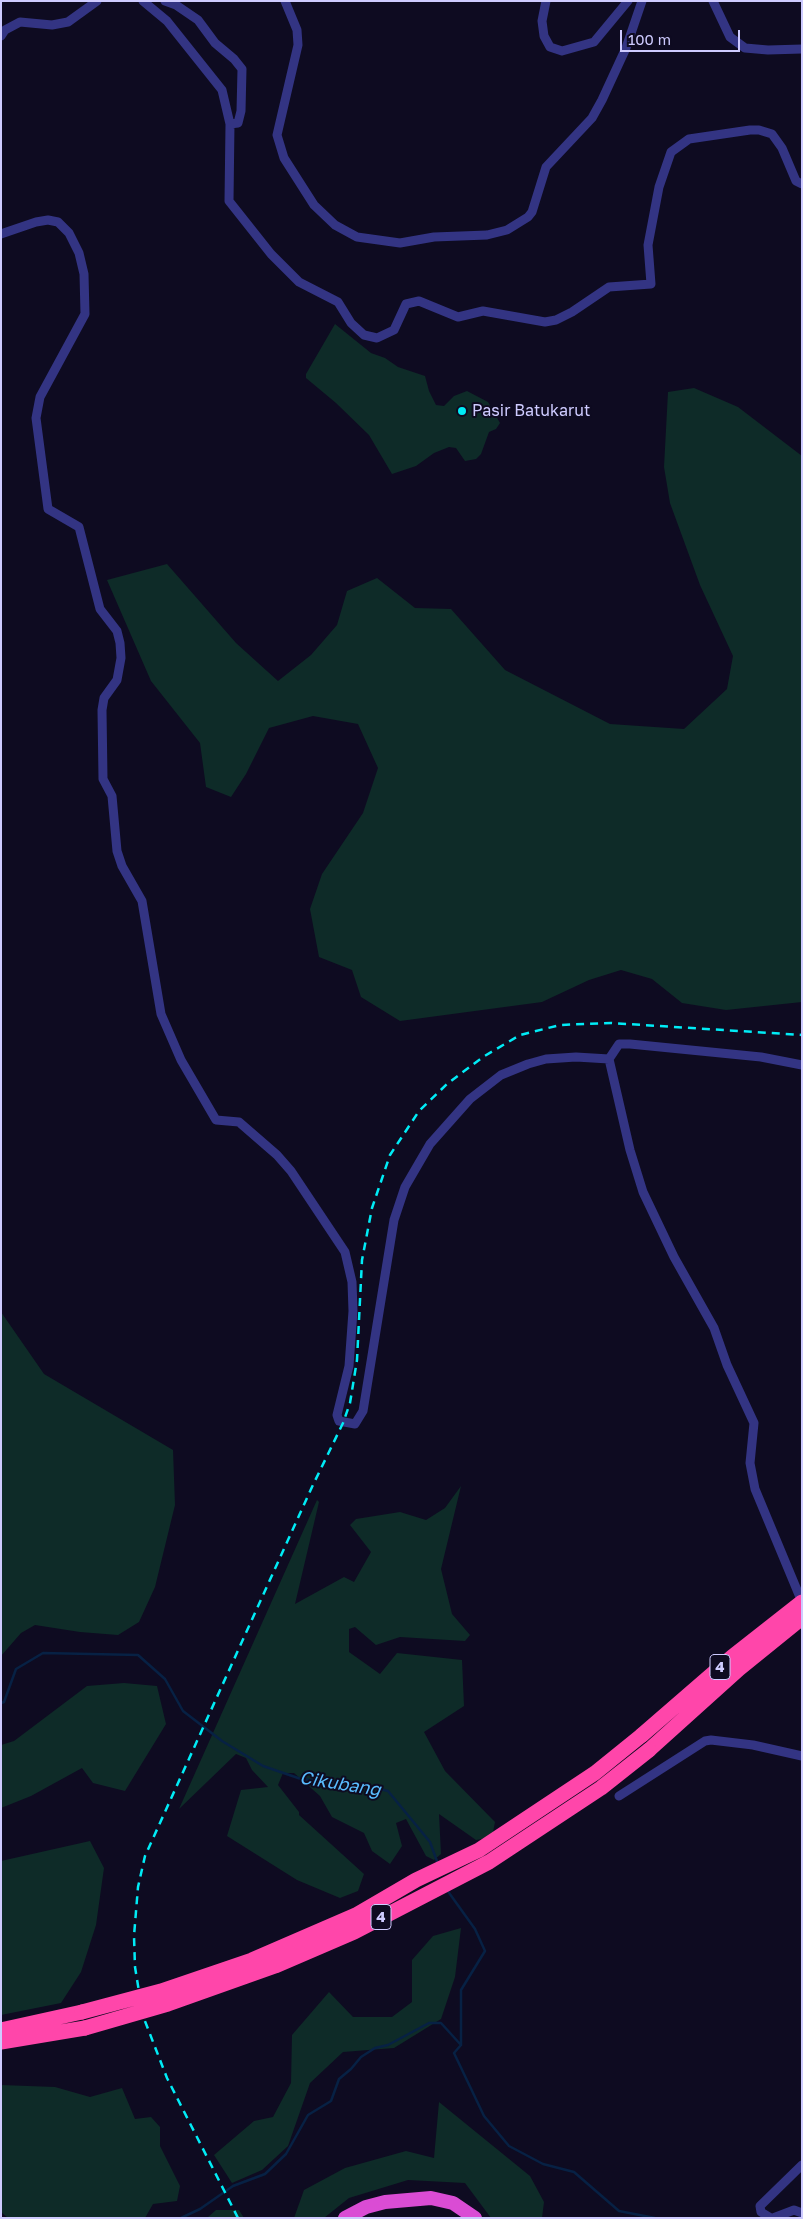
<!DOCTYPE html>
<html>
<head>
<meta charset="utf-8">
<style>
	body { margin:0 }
	#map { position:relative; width:803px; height:2219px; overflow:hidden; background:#0e0b21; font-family:"Golos Text",sans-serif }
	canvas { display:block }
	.frame { position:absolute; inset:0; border:2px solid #cecbff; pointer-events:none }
	.scale { position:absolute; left:620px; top:30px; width:120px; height:22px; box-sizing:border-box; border:2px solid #cecbff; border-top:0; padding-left:6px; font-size:15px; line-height:18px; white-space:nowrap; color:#cecbff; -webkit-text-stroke:4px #0e0b21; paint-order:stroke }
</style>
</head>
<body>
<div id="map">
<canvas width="803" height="2219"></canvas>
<div class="frame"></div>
<div class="scale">100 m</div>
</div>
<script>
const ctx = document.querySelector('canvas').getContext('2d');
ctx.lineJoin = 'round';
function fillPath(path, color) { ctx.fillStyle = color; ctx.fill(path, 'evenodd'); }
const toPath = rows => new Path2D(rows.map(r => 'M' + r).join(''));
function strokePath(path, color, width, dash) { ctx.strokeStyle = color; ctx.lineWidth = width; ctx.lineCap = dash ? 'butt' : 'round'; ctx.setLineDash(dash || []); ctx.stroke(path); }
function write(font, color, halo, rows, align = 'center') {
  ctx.font = font + ' "Golos Text",sans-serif'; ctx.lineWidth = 4; ctx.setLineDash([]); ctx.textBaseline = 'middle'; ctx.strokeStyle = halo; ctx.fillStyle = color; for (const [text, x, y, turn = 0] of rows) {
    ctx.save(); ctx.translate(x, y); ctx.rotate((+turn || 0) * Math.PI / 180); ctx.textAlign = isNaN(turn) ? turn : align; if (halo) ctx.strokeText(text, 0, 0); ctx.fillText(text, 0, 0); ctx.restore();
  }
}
const green = toPath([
	[335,324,371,353,385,358,398,367,425,376,429,391,436,405,444,406,454,396,467,391,488,402,500,423,496,429,489,432,481,454,476,459,465,461,456,448,449,447,434,453,416,466,392,474,369,435,336,403,306,378,306,374],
	[694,388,738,407,802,456,802,1002,726,1010,682,1003,652,979,621,970,589,980,542,1002,400,1021,361,997,352,970,319,957,310,909,322,874,363,813,378,768,358,724,313,716,269,728,246,774,231,797,206,787,200,743,151,681,107,580,167,564,236,643,278,681,311,655,337,625,347,591,377,578,415,608,451,609,505,670,610,724,684,729,727,689,733,656,700,585,670,503,664,467,668,392],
	[1,1312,44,1374,173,1450,175,1505,155,1587,139,1622,118,1635,80,1632,35,1625,21,1633,1,1656],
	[461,1486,441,1569,452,1614,470,1635,465,1641,400,1637,376,1645,355,1627,349,1629,349,1652,380,1674,397,1653,462,1660,464,1706,424,1732,445,1771,495,1822,492,1837,476,1840,439,1814,441,1854,434,1860,426,1856,406,1819,396,1823,402,1846,390,1864,372,1851,364,1833,332,1817,320,1796,294,1773,283,1773,278,1785,299,1812,299,1815,364,1874,358,1891,340,1898,297,1880,227,1836,241,1790,268,1787,252,1770,246,1758,236,1754,179,1809,317,1500,319,1502,295,1604,344,1577,354,1582,371,1552,350,1525,356,1519,400,1512,426,1520,445,1508],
	[124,1683,157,1686,166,1724,125,1791,93,1783,82,1768,31,1796,1,1808,1,1745,14,1741,87,1686],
	[90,1841,104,1868,96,1925,81,1972,61,2003,1,2015,1,1861],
	[461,1928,455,1977,441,2019,394,2048,343,2052,310,2083,288,2146,262,2170,232,2183,214,2155,254,2121,273,2117,291,2083,292,2035,329,1992,353,2017,392,2017,412,2002,412,1960,433,1936],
	[1,2085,55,2087,90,2097,122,2088,135,2119,151,2117,160,2127,160,2146,180,2186,177,2201,153,2204,145,2218,8,2218,1,2212],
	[439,2102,530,2176,544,2202,542,2218,491,2218,465,2183,408,2180,349,2198,324,2218,294,2218,304,2190,345,2168,406,2151,434,2158],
	[216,2210,239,2210,244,2218,207,2218]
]);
const stream = toPath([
	[1,1703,4,1702,16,1669,43,1653,138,1655,165,1679,183,1711,222,1741,263,1766,301,1779,356,1783,388,1791,430,1842,438,1864],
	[447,1890,475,1929,485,1951,461,1990,461,2045,454,2053,484,2116,509,2146,543,2164,574,2172,619,2211,655,2218],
	[181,2218,200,2209,233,2186,265,2174,286,2154,308,2115,331,2101,339,2079,351,2069,361,2057,375,2048,388,2045,429,2023,441,2023,461,2045]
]);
const minor = toPath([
	[143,1,167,21,222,90,230,124,229,201,271,254,299,282,338,302,351,323,364,335,377,338,394,330,406,304,419,301,458,317,483,311,545,322,556,320,572,312,609,287,651,284,648,245,659,187,671,152,689,139,750,130,759,130,772,134,782,148,796,181,802,184],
	[165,1,176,5,198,20,215,43,234,59,242,69,241,111,238,123,230,124],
	[285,1,297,30,298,45,277,135,284,158,314,205,335,225,357,237,400,243,434,237,487,235,507,230,528,217,532,212,546,167,592,118,602,100,626,48,642,1],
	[546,1,542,21,544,36,550,47,562,51,594,42,628,1],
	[713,1,730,37,745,48,768,50,802,49],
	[1,36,5,30,20,22,52,25,68,22,97,1],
	[1,234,36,222,48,220,58,222,69,233,79,253,84,274,85,314,40,397,36,418,48,509,79,527,100,609,117,631,120,643,121,658,117,680,104,698,102,710,103,779,112,796,117,851,122,866,142,901,161,1014,181,1060,216,1120,239,1122,277,1155,291,1171,345,1252,352,1282,353,1311,349,1366,337,1415,339,1421,355,1424,363,1411,394,1220,405,1187,430,1144,470,1099,501,1075,528,1064,546,1059,576,1057,609,1059],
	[802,1065,761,1057,630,1044,619,1044,609,1059,630,1150,643,1192,674,1257,714,1328,727,1365,754,1423,750,1463,755,1489,802,1602],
	[619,1796,705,1741,711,1740,753,1745,802,1756],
	[771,2218,761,2212,760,2206,802,2165],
	[773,2218,794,2210,802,2213]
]);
const trunk = toPath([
	[345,2218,366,2207,385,2202,431,2198,453,2203,475,2218]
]);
const motorway = toPath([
	[642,1735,732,1657,802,1602],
	[649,1750,739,1669,802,1618],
	[1,2030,82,2012],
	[1,2042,85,2028]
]);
const rail = toPath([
	[238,2218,167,2078,143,2016,135,1967,134,1936,138,1887,145,1856,312,1487,343,1423,350,1403,357,1360,362,1260,372,1208,390,1155,419,1111,447,1084,483,1057,520,1035,560,1025,611,1023,802,1035]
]);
const motorwayBridge = toPath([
	[82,2012,161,1991,252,1960,356,1915,416,1880,479,1850,595,1773,642,1735],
	[85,2028,168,2004,275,1966,354,1932,489,1862,601,1788,649,1750]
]);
const markers = [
	[462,411,5,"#00ecf6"]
];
const shields = [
	[720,1667,20],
	[381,1917,20]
];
const shieldNames = [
	["4",720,1667],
	["4",381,1917]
];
const poiNames = [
	["Pasir Batukarut",472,411]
];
const waterNames = [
	["Cikubang",340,1784,9]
];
fillPath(green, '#0e2b28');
strokePath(stream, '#072144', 2.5);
strokePath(minor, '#333483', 9);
strokePath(trunk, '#da4cd4', 14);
strokePath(motorway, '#ff46aa', 15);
strokePath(rail, '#00ecf6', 2.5, [8, 6]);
strokePath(motorwayBridge, '#ff46aa', 15);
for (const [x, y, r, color] of markers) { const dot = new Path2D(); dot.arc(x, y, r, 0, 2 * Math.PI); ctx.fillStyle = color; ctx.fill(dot); strokePath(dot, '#0e0b21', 2); }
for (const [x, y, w] of shields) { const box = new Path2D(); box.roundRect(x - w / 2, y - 12.5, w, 25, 4); ctx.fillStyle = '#0e0b21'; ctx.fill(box); strokePath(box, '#cecbff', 1); }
write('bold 15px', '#cecbff', null, shieldNames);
write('16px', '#cecbff', '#0e0b21', poiNames, 'left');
write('italic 18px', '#59bcff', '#0e0b21', waterNames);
</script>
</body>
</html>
